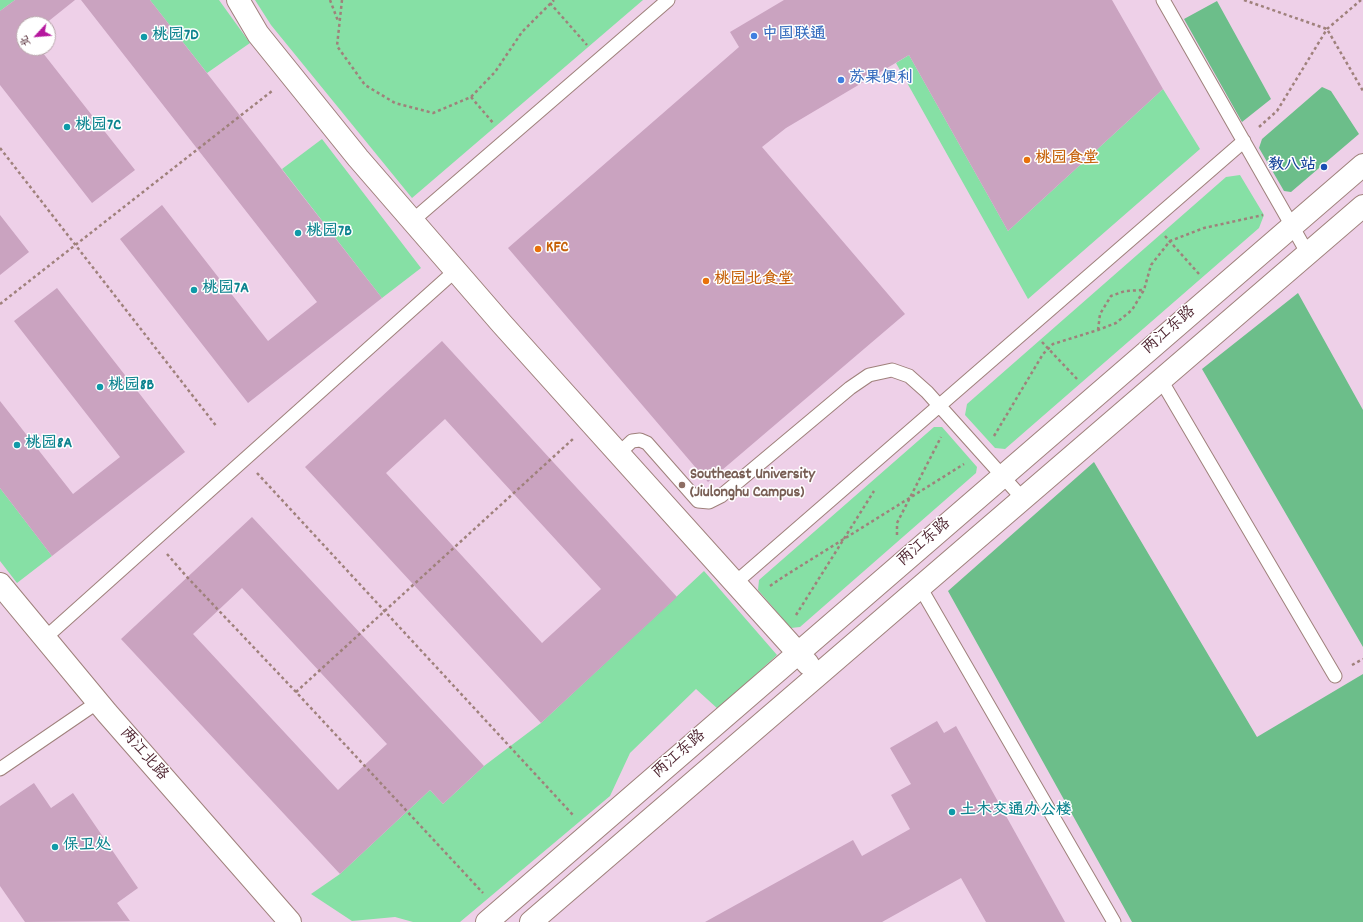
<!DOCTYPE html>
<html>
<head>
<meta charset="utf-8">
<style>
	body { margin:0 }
	#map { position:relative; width:1363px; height:922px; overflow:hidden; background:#f4e3cb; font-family:Dekko,"LXGW WenKai TC",sans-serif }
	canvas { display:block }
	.north { position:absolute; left:16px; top:16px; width:40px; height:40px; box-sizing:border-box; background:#fff; border:1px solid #b7a5aa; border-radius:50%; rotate:244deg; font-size:11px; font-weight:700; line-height:16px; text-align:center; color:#4a1f2b }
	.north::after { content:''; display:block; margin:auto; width:14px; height:18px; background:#b5179e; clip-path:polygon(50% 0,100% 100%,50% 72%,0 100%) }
</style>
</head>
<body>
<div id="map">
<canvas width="1363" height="922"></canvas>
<div class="north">北</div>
</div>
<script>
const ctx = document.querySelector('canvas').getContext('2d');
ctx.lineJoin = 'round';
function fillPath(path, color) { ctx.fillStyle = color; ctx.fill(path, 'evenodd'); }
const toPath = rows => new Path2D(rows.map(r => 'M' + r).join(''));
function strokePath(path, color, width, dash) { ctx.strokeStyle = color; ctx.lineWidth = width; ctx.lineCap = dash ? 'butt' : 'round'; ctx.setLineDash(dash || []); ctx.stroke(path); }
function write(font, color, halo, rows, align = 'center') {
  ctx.font = font + ' Dekko,"LXGW WenKai TC",sans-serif'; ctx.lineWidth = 3; ctx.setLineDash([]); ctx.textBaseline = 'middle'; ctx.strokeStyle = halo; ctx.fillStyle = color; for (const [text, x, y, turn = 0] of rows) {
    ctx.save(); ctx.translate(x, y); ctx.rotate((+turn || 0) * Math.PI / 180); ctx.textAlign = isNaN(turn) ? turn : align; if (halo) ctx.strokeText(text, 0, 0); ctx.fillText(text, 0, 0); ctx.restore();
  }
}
const built = toPath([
	[0,0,1363,0,1363,922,0,922],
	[24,24,48,24,48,48,24,48]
]);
const green = toPath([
	[0,0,15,0,0,11],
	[150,0,219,0,250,43,207,73],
	[255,0,643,0,412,198,271,25],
	[909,55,1008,231,1163,89,1200,149,1028,299,896,63],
	[322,139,421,268,382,298,282,169],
	[1240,175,1264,215,1259,228,1005,449,995,448,965,415,967,404,1226,177],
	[934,427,942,427,977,467,976,473,800,627,791,628,758,590,759,580],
	[0,488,52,556,17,583,0,561],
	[704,571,777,655,718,709,696,689,630,753,610,796,460,922,413,922,395,917,352,921,311,894,340,874,430,790,443,804,484,766,541,723]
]);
const forest = toPath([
	[1217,1,1271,99,1242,122,1184,19],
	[1322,87,1331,91,1359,134,1291,192,1284,191,1259,148,1262,139],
	[1298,293,1363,410,1363,647,1202,369],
	[1094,462,1257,737,1363,674,1363,922,1132,922,948,591]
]);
const building = toPath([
	[15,0,75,0,45,24,24,24,24,48,39,48,135,170,92,203,0,85,0,11],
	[81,0,150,0,382,298,248,403,120,239,162,205,268,341,317,302],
	[784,0,1112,0,1163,89,1008,231,909,55,786,128,762,147,905,314,708,482,508,248,739,47,730,32],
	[0,215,29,252,0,275],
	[57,288,185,452,52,556,0,488,0,401,73,494,120,457,14,321],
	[442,341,677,597,541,723,305,467],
	[445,419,601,589,542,643,386,473],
	[252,517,484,766,443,804,430,790,340,874,121,639],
	[242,588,387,744,338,790,193,634],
	[937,721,944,733,956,726,1065,922,986,922,961,878,882,922,705,922,853,840,862,856,910,829,891,795,911,784,890,748],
	[34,783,51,808,73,793,138,888,117,903,130,921,25,922,0,886,0,806]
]);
const path = toPath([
	[330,0,338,21],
	[342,0,337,46,365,85,395,103,433,113,471,97,495,72,522,32,554,0],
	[1244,0,1327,29,1363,91],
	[550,3,587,45],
	[471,97,494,124],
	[1259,127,1277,111,1327,29,1361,0],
	[0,148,217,427],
	[1165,236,1199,274],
	[0,304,272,91],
	[1098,330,1100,314,1111,296,1125,291,1144,290],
	[1042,342,1077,379],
	[994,436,1043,354,1053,344,1098,330,1116,323,1132,310,1144,290,1151,265,1170,241,1204,228,1263,215],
	[257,473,573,815],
	[897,535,897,523,941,437],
	[167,554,187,577,296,692,483,893],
	[770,586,783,577,964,464],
	[796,615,874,491],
	[1352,665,1363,659],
	[296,692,574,438]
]);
const service = toPath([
	[1163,0,1308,254],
	[412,221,668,0],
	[1161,380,1335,676],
	[618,454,632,441,640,440,647,443,698,501,709,502,721,496,850,388,869,375,892,370,909,376,927,392,1023,499],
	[735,583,1244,141],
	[920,587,1114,922],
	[45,638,455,271],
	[0,769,98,702]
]);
const minor = toPath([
	[238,0,258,34,358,158,502,324,808,664],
	[0,584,107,713,290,922],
	[487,922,1363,165],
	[531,922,1363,206]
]);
const markers = [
	[754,36,4,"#3f7fe0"],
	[144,37,4,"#0f9aa8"],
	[841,80,4,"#3f7fe0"],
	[67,127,4,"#0f9aa8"],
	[1027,160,4,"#e8710a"],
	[1324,167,4,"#1a4fb4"],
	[298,233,4,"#0f9aa8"],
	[538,249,4,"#e8710a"],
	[706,281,4,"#e8710a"],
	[194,290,4,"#0f9aa8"],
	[100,387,4,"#0f9aa8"],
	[17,445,4,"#0f9aa8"],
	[682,485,4,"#8d6e63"],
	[952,812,4,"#0f9aa8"],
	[55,847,4,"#0f9aa8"]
];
const shopNames = [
	["中国联通",762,36],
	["苏果便利",849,80]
];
const cultureNames = [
	["桃园7D",152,37],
	["桃园7C",75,127],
	["桃园7B",306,233],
	["桃园7A",202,290],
	["桃园8B",108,387],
	["桃园8A",25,445],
	["土木交通办公楼",960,812],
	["保卫处",63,847]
];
const foodNames = [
	["桃园食堂",1035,160],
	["KFC",546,249],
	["桃园北食堂",714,281]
];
const transitNames = [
	["教八站",1316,167]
];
const streetNames = [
	["两江东路",1170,331,-41],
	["两江东路",925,543,-41],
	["两江北路",143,755,49],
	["两江东路",680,755,-41]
];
const educationNames = [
	["Southeast University",690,476],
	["(Jiulonghu Campus)",690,494]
];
fillPath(built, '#eed0e8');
fillPath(green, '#86e0a5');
fillPath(forest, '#6cbe8a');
fillPath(building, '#caa3c0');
strokePath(service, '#9f817b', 15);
strokePath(minor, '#9f817b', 24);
strokePath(path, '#9f817b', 2.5, [3, 3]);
strokePath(service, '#fff', 13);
strokePath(minor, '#fff', 22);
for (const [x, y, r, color] of markers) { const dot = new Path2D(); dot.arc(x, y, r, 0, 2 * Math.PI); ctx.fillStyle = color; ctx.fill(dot); strokePath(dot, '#fff', 1.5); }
write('bold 16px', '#366cbe', '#fff', shopNames, 'left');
write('bold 16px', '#0d838f', '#fff', cultureNames, 'left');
write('bold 16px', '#c56008', '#fff', foodNames, 'left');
write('bold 16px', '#164399', '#fff', transitNames, 'right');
write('16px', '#4a1f2b', '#fff', streetNames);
write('bold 16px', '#785e54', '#fff', educationNames, 'left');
</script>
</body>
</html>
